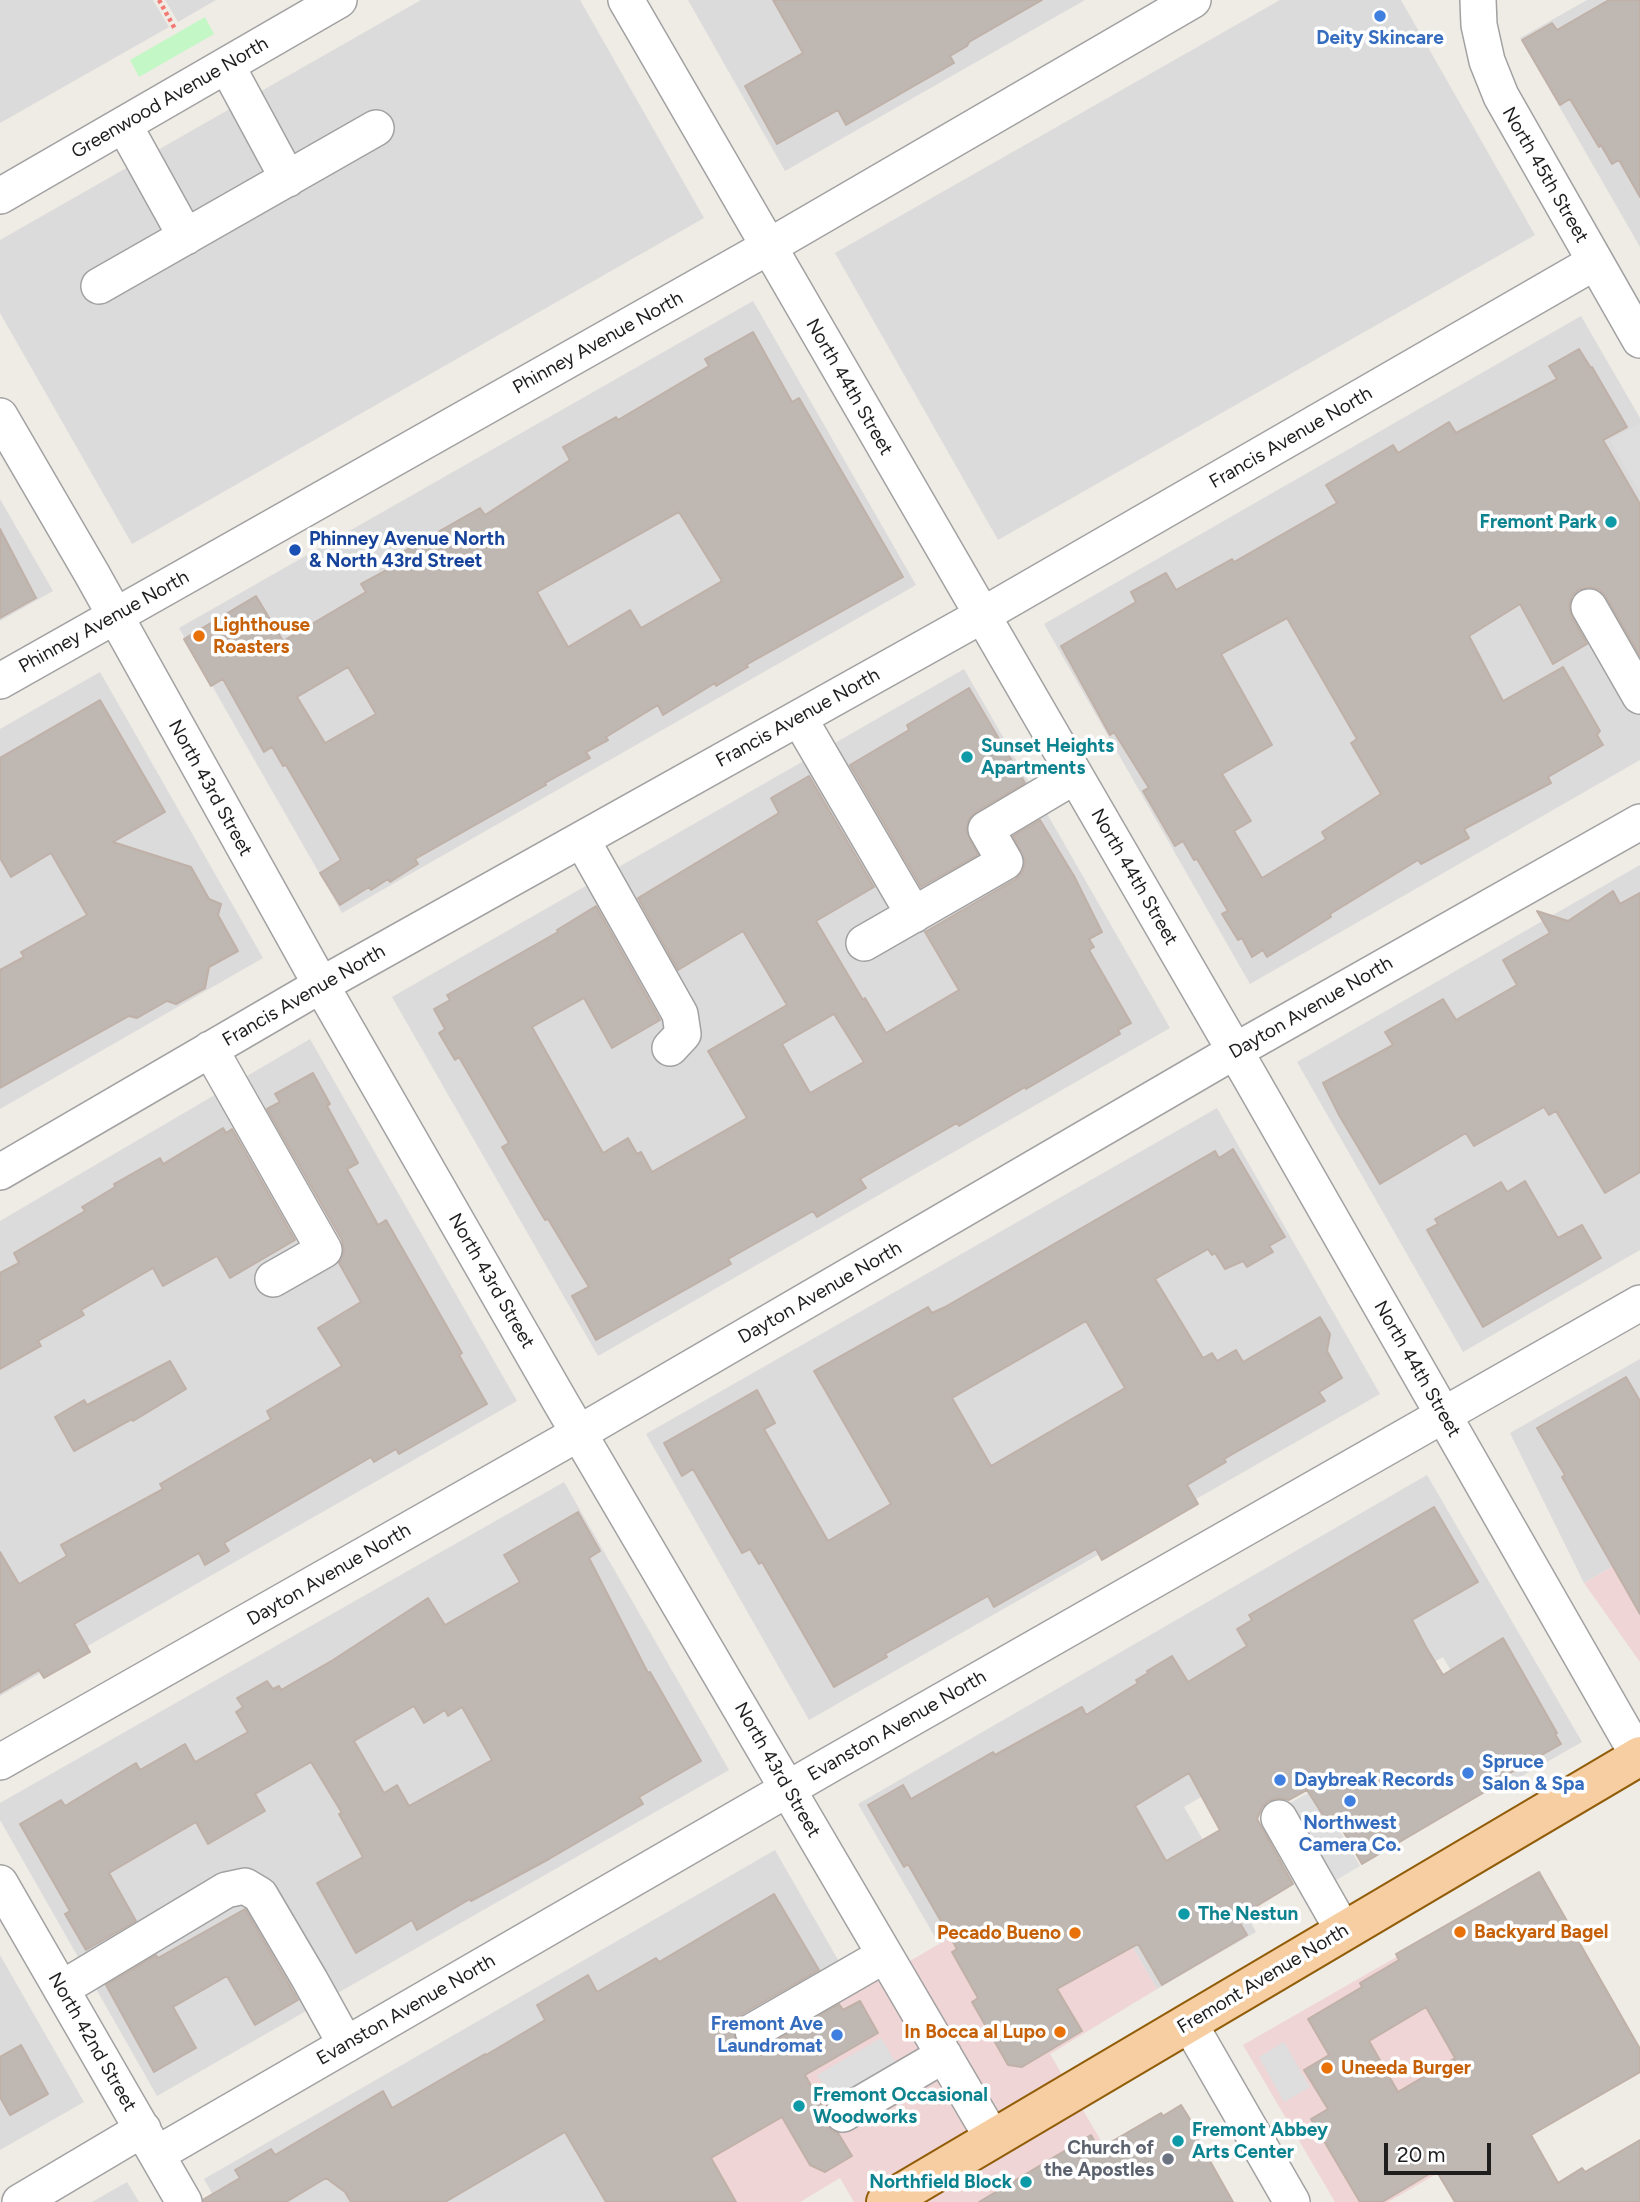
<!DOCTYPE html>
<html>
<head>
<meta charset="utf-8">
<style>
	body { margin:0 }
	#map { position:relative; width:1640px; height:2202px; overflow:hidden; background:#efebe5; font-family:Figtree,sans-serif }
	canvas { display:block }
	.scale { position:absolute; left:1384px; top:2143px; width:107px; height:32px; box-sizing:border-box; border:4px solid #1e1e1e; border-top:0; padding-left:9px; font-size:21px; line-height:24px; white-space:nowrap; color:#1e1e1e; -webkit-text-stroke:5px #fff; paint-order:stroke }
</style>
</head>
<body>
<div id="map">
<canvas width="1640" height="2202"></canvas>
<div class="scale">20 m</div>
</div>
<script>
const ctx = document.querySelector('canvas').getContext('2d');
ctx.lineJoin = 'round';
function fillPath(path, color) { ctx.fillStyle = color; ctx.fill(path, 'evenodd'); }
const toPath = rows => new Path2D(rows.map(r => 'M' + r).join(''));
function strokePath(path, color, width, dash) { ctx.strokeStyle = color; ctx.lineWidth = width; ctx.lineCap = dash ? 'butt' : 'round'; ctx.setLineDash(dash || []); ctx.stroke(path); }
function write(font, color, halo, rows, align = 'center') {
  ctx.font = font + ' Figtree,sans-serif'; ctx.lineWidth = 7; ctx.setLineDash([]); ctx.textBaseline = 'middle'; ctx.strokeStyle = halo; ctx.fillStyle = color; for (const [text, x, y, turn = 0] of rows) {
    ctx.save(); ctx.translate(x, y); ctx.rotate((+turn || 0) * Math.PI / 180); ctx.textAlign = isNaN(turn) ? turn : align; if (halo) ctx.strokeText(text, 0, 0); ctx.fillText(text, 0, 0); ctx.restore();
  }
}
const residential = toPath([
	[0,0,153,0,169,27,0,123],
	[165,0,216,0,178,22],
	[421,0,580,0,704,218,132,544,0,313,0,240],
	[688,0,1085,0,785,171],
	[1280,0,1401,0,1535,235,998,540,835,253],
	[1587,0,1640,0,1640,247,1520,38],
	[753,301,916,585,342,913,179,628],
	[1581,316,1640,418,1640,760,1250,984,1044,624],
	[0,499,53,591,0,621],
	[964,669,1170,1028,598,1356,392,997],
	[100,672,263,958,0,1109,0,729],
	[1640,865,1640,1250,1463,1352,1297,1062],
	[310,1039,517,1401,0,1696,0,1221],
	[1217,1108,1380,1394,809,1720,646,1434],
	[1640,1359,1640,1551,1584,1583,1510,1433],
	[1427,1475,1582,1742,1515,1780,1443,1657,1184,1807,1256,1932,1157,1989,1082,1861,939,1944,858,1804],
	[564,1482,729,1770,157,2096,0,1820,0,1803],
	[775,1850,857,1993,686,2202,217,2202,204,2179],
	[0,1955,84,2102,0,2150],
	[127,2182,139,2202,92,2202]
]);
const commercial = toPath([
	[1640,1551,1640,1662,1584,1583],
	[1082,1861,1157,1989,1050,2054,1137,2202,854,2202,840,2178,800,2202,686,2202,638,2119],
	[1400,1955,1504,2135,1388,2202,1335,2202,1243,2045]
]);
const park = toPath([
	[205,17,214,34,139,77,130,60]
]);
const parking = toPath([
	[1640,423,1640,493,1610,441],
	[1316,1789,1360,1866,1333,1882,1288,1804],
	[881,2038,897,2065,834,2103,817,2075],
	[1284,2042,1310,2087,1284,2102,1259,2057]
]);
const building = toPath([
	[773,0,1042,0,969,42,967,46,950,56,954,63,846,125,838,110,777,144,745,86,803,53,773,0],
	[1609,0,1640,0,1640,197,1619,160,1612,164,1601,145,1599,147,1570,99,1560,105,1522,40,1552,23,1557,30,1609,0],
	[753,332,792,402,799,398,903,577,746,665,748,667,716,686,715,683,663,715,658,705,606,737,608,740,586,752,590,758,545,783,546,785,415,859,418,864,390,882,388,879,371,890,369,887,340,905,320,873,341,860,286,765,283,766,272,747,264,752,223,679,211,686,184,639,256,596,283,641,366,592,361,584,398,564,394,557,480,508,485,515,570,460,563,447,616,417,618,420,709,366,705,359,753,332],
	[679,512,722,581,641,628,630,610,568,647,537,592,679,512],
	[348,667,376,714,325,743,297,697,348,667],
	[1579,349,1591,368,1592,367,1627,427,1603,440,1640,504,1640,656,1606,597,1600,590,1590,587,1578,590,1572,596,1569,606,1572,617,1587,644,1553,664,1520,604,1469,636,1503,701,1563,667,1600,731,1597,735,1603,745,1548,777,1551,783,1464,829,1469,838,1421,864,1418,860,1330,914,1331,917,1267,957,1263,950,1252,957,1242,938,1238,940,1222,914,1228,911,1197,859,1194,860,1183,841,1175,846,1143,791,1149,788,1114,732,1110,735,1061,646,1136,602,1131,592,1166,573,1176,590,1232,559,1234,562,1337,503,1326,485,1393,445,1398,453,1449,422,1456,433,1557,379,1549,366,1579,349],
	[1287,618,1357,739,1351,743,1381,794,1322,832,1326,839,1262,878,1234,831,1251,821,1222,774,1272,745,1221,654,1287,618],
	[0,529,36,598,0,618,0,529],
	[969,688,1025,783,976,812,969,819,966,830,978,855,921,887,850,765,909,730,907,725,969,688],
	[100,700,165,812,113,842,191,867,209,899,221,904,218,915,238,951,209,967,205,988,176,1004,167,1001,137,1018,129,1016,0,1088,0,970,24,957,21,952,87,915,51,853,11,877,0,858,0,758,100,700],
	[809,776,874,887,816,921,863,1000,865,998,886,1033,959,990,925,932,1016,879,1023,871,1025,861,1013,836,1040,820,1074,876,1102,932,1089,939,1094,947,1089,950,1131,1023,1118,1030,1120,1034,1026,1089,1025,1087,959,1126,957,1123,860,1179,866,1188,817,1217,813,1211,728,1259,731,1264,596,1340,572,1296,589,1287,548,1219,545,1220,502,1147,509,1143,459,1057,455,1060,439,1033,445,1029,434,1009,450,1000,447,995,558,932,557,930,596,906,660,1020,612,1048,584,998,532,1027,603,1153,628,1138,637,1154,641,1152,652,1172,747,1118,708,1051,787,1005,743,931,678,970,638,898,779,813,771,798,809,776],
	[834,1014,864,1062,810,1093,782,1044,834,1014],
	[1613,891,1620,904,1640,893,1640,1172,1605,1193,1556,1111,1549,1115,1544,1107,1474,1146,1466,1133,1380,1184,1339,1115,1323,1083,1393,1045,1385,1032,1443,999,1456,1020,1517,985,1503,960,1550,933,1537,911,1568,921,1613,891],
	[313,1073,330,1104,327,1106,358,1163,347,1169,378,1225,386,1220,462,1353,459,1355,487,1404,399,1454,396,1449,374,1462,371,1457,224,1543,229,1551,205,1565,199,1553,74,1624,90,1652,44,1678,39,1670,0,1693,0,1552,19,1584,67,1556,61,1545,163,1489,160,1484,271,1419,267,1411,342,1366,318,1328,361,1302,339,1263,344,1251,342,1240,267,1109,280,1102,275,1094,313,1073],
	[223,1128,226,1133,232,1129,295,1240,230,1278,217,1256,163,1286,153,1268,81,1310,84,1315,38,1341,41,1346,0,1369,0,1273,19,1263,14,1253,85,1211,82,1207,115,1187,114,1184,160,1158,163,1164,223,1128],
	[1233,1149,1285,1237,1269,1246,1273,1252,1247,1267,1243,1261,1225,1269,1215,1253,1212,1255,1208,1249,1155,1279,1203,1358,1212,1353,1217,1361,1236,1350,1243,1362,1320,1317,1330,1334,1327,1351,1342,1378,1319,1392,1325,1401,1224,1459,1226,1462,1187,1485,1198,1504,1102,1560,1096,1549,994,1607,988,1596,885,1654,887,1657,834,1687,762,1562,759,1564,750,1549,742,1553,693,1469,682,1476,664,1443,757,1390,775,1423,764,1429,828,1541,891,1504,814,1371,928,1307,932,1313,945,1307,1215,1151,1219,1158,1233,1149],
	[1086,1321,1125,1388,991,1466,952,1398,1086,1321],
	[1525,1181,1558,1238,1582,1225,1601,1258,1483,1327,1427,1230,1438,1224,1435,1219,1501,1182,1507,1192,1525,1181],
	[170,1361,186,1389,133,1421,132,1419,74,1451,55,1417,84,1400,87,1405,170,1361],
	[1626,1377,1640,1401,1640,1614,1562,1477,1565,1475,1537,1428,1626,1377],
	[1434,1507,1478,1582,1412,1620,1426,1647,1443,1675,1503,1638,1557,1733,1555,1734,1561,1744,1503,1777,1505,1780,1362,1864,1334,1815,1326,1820,1307,1790,1289,1800,1278,1798,1268,1801,1262,1807,1257,1819,1293,1884,1237,1918,1247,1935,1162,1985,1138,1944,1057,1989,1082,2031,1022,2067,1008,2065,972,2002,978,1998,952,1952,957,1949,908,1864,904,1867,868,1805,903,1785,911,1799,993,1752,995,1755,1082,1707,1086,1715,1138,1683,1136,1680,1148,1673,1147,1671,1172,1656,1188,1682,1247,1646,1237,1629,1252,1620,1249,1615,1434,1507],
	[1189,1773,1220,1830,1166,1861,1135,1806,1189,1773],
	[578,1512,600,1551,589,1558,648,1673,650,1672,701,1761,639,1797,643,1804,549,1859,471,1901,470,1899,417,1930,412,1920,356,1953,317,1883,363,1857,339,1814,342,1813,311,1762,255,1794,265,1811,208,1844,196,1822,109,1873,136,1921,86,1950,65,1914,70,1911,20,1824,61,1800,65,1806,136,1763,140,1770,185,1744,195,1762,248,1732,236,1712,243,1707,237,1698,267,1681,273,1689,279,1686,281,1690,333,1660,428,1598,445,1625,520,1582,504,1555,578,1512],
	[414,1706,424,1723,445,1710,448,1716,462,1707,492,1760,409,1806,397,1785,384,1793,354,1741,414,1706],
	[1539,1872,1640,2049,1640,2072,1531,2135,1558,2183,1582,2168,1585,2172,1640,2140,1640,2202,1455,2202,1436,2170,1382,2202,1360,2202,1311,2119,1328,2109,1304,2070,1329,2055,1308,2019,1362,1987,1360,1983,1399,1960,1396,1954,1539,1872],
	[1426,2007,1455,2058,1398,2092,1369,2041,1426,2007],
	[774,1894,819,1970,742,2014,735,2022,733,2030,736,2042,742,2048,752,2051,762,2049,839,2004,843,2010,860,2001,878,2033,805,2075,824,2109,825,2124,832,2131,838,2133,852,2156,825,2172,810,2165,782,2117,711,2158,736,2202,606,2202,565,2132,445,2202,351,2202,345,2192,326,2178,286,2202,204,2202,204,2199,240,2178,235,2170,271,2149,275,2155,383,2091,392,2108,485,2054,486,2055,545,2020,537,2005,588,1975,597,1992,656,1958,659,1962,774,1894],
	[245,1909,298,2000,255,2025,227,1976,173,2007,196,2048,154,2072,106,1985,156,1955,158,1958,245,1909],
	[21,2045,48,2094,10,2115,0,2097,0,2057,21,2045],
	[1181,2105,1196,2129,1193,2131,1233,2202,979,2202,1091,2135,1099,2149,1161,2113,1163,2116,1181,2105]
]);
const path = toPath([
	[159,0,175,29]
]);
const minor = toPath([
	[626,0,1250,1077,1639,1757],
	[1478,0,1479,25,1487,61,1501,96,1640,340],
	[227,66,288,179],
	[124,125,186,237],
	[0,196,339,0],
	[99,286,376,128],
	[0,416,92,574,321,985,561,1403,993,2139],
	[1589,607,1640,696],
	[0,681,768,247,1193,0],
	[799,718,914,915],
	[582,840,680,1014,683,1034,670,1048],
	[864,943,1005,862,986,829,1075,776],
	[210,1049,324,1250,273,1279],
	[0,1172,321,985,981,616,1595,262],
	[0,1762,579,1433,1235,1051,1640,822],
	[1279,1818,1344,1932],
	[0,1883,184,2202],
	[61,1989,226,1890,245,1886,260,1895,310,1980,346,2045],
	[1189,2023,1292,2202],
	[753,2031,885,1955],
	[843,2114,944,2055],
	[157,2154,831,1764,1640,1303],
	[20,2202,143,2129]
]);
const major = toPath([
	[886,2202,1640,1756]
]);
const markers = [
	[1380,16,7,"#3f7fe0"],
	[1611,522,7,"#0f9aa8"],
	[295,550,7,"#1a4fb4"],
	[199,636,7,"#e8710a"],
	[967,757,7,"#0f9aa8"],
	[1468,1773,7,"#3f7fe0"],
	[1280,1780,7,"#3f7fe0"],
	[1350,1801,7,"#3f7fe0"],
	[1184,1914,7,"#0f9aa8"],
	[1460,1932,7,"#e8710a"],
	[1075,1933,7,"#e8710a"],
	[1060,2032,7,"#e8710a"],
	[837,2035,7,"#3f7fe0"],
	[1327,2068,7,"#e8710a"],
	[799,2106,7,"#0f9aa8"],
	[1178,2141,7,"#0f9aa8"],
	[1168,2159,7,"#6b7280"],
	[1026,2182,7,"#0f9aa8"]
];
const shopNames = [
	["Deity Skincare",1380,38],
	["Spruce",1482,1762,"left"],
	["Salon & Spa",1482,1784,"left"],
	["Daybreak Records",1294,1780,"left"],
	["Northwest",1350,1823],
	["Camera Co.",1350,1845],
	["Fremont Ave",823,2024,"right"],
	["Laundromat",823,2046,"right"]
];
const streetNames = [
	["Greenwood Avenue North",170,98,-30],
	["North 45th Street",1545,175,60],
	["Phinney Avenue North",598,343,-29],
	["North 44th Street",849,387,60],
	["Francis Avenue North",1291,438,-30],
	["Phinney Avenue North",104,622,-29],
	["Francis Avenue North",798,718,-29],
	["North 43rd Street",210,788,61],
	["North 44th Street",1134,877,60],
	["Francis Avenue North",304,996,-30],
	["Dayton Avenue North",1311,1008,-30],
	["North 43rd Street",491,1281,60],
	["Dayton Avenue North",820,1293,-30],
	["North 44th Street",1417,1369,60],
	["Dayton Avenue North",329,1575,-30],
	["Evanston Avenue North",897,1726,-30],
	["North 43rd Street",777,1770,60],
	["Fremont Avenue North",1263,1979,-31],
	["Evanston Avenue North",406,2010,-30],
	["North 42nd Street",92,2042,60]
];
const cultureNames = [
	["Fremont Park",1597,522,"right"],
	["Sunset Heights",981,746],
	["Apartments",981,768],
	["The Nestun",1198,1914],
	["Fremont Occasional",813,2095],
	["Woodworks",813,2117],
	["Fremont Abbey",1192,2130],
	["Arts Center",1192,2152],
	["Northfield Block",1012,2182,"right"]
];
const transitNames = [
	["Phinney Avenue North",309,539],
	["& North 43rd Street",309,561]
];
const foodNames = [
	["Lighthouse",213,625],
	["Roasters",213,647],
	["Backyard Bagel",1474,1932],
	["Pecado Bueno",1061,1933,"right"],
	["In Bocca al Lupo",1046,2032,"right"],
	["Uneeda Burger",1341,2068]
];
const worshipNames = [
	["Church of",1154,2148],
	["the Apostles",1154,2170]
];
fillPath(residential, '#dcdbdb');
fillPath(commercial, '#efd5d5');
fillPath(park, '#c4f7c6');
fillPath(parking, '#dedede');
fillPath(building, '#bfb7b2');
strokePath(building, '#c0b1a8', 2);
strokePath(minor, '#a2a2a2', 38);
strokePath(major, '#915d08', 42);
strokePath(path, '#f37972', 4.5, [3.5, 3.5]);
strokePath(minor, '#fff', 35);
strokePath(major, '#f7cea2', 38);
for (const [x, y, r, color] of markers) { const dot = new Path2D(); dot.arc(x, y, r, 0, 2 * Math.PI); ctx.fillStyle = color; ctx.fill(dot); strokePath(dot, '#fff', 2.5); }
write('bold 19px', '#366cbe', '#fff', shopNames);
write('19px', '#1e1e1e', '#fff', streetNames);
write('bold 19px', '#0d838f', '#fff', cultureNames, 'left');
write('bold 19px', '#164399', '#fff', transitNames, 'left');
write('bold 19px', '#c56008', '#fff', foodNames, 'left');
write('bold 19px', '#5b616d', '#fff', worshipNames, 'right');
</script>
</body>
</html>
